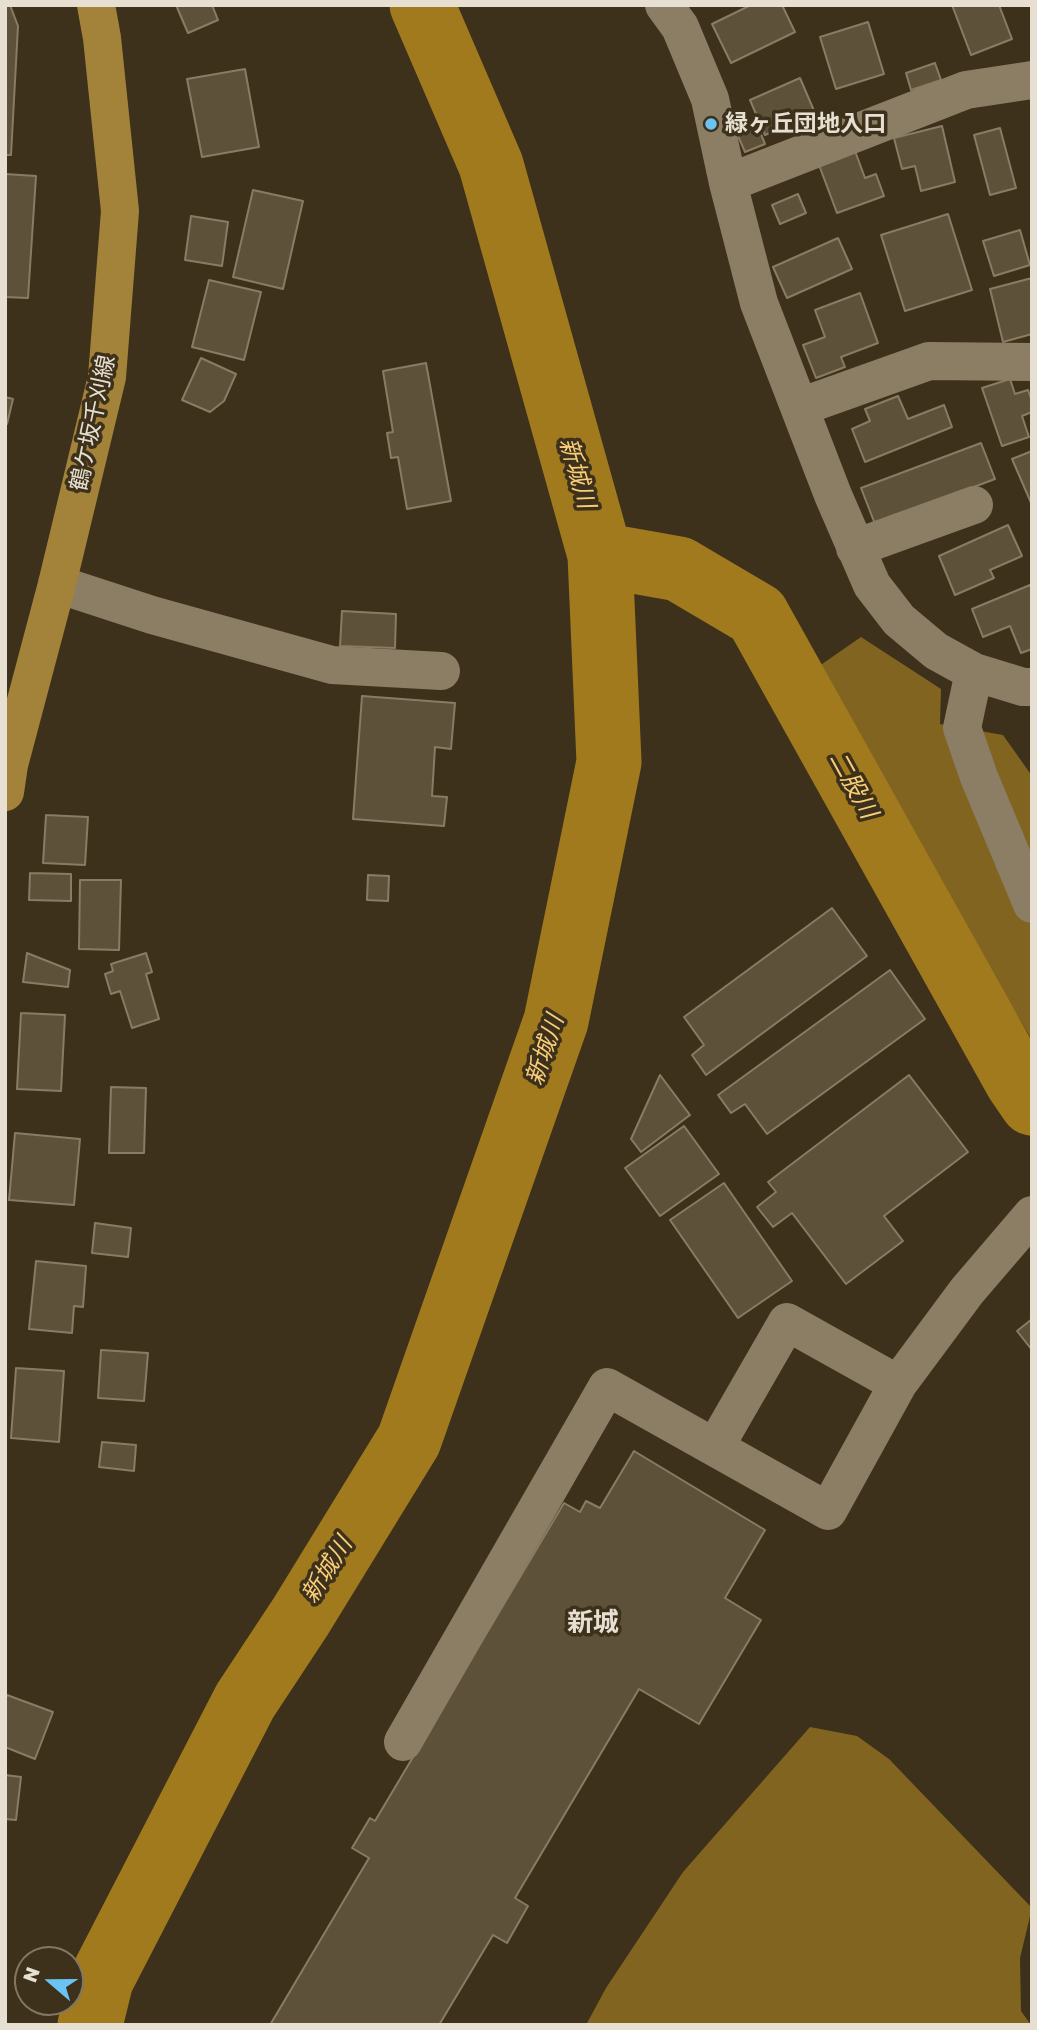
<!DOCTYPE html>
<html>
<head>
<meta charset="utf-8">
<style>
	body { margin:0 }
	#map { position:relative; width:1037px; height:2030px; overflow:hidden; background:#3d311b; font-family:"Golos Text",sans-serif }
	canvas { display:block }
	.frame { position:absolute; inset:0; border:7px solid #e7e0d2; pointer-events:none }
	.north { position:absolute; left:14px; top:1946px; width:70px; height:70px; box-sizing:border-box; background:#3d311b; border:2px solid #817764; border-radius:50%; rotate:290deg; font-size:19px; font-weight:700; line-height:28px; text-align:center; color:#e7e0d2 }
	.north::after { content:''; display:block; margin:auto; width:24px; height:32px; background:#6bc3f2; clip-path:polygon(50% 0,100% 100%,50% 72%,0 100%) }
</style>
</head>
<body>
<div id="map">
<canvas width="1037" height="2030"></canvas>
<div class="frame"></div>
<div class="north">N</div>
</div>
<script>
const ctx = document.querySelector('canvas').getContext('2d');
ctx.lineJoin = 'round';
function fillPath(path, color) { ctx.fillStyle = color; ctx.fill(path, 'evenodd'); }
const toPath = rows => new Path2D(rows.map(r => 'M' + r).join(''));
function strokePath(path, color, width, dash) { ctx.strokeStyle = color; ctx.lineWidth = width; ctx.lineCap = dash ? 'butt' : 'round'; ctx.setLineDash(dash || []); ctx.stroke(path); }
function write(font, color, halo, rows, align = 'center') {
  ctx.font = font + ' "Golos Text","Noto Sans JP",sans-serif'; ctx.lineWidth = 7; ctx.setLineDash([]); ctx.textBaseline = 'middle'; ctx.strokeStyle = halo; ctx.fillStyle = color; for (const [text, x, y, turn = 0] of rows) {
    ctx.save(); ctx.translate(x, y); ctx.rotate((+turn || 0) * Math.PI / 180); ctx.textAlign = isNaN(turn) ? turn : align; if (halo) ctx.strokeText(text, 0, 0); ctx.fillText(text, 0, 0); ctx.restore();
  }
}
const forest = toPath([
	[861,637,941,689,940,724,1003,735,1032,776,1032,1040,812,671],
	[810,1727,857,1736,889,1759,1032,1908,1020,1958,1021,2011,1031,2025,586,2025,606,1988,683,1872]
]);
const river = toPath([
	[600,555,679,569,757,615,1017,1081,1032,1103],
	[90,2025,101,1980,245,1701,301,1616,409,1440,556,1021,609,762,600,555,491,165,422,5]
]);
const building = toPath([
	[5,5,10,5,18,26,11,155,5,155,5,5],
	[176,5,212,5,218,20,188,33,176,5],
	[751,5,782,5,795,32,731,63,712,24,751,5],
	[952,5,999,5,1012,39,971,55,952,5],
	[868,22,884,74,836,89,820,37,868,22],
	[935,63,941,80,911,90,906,73,935,63],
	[245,69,259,147,202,157,187,79,245,69],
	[800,78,815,113,765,135,750,100,800,78],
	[942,126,955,182,921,191,915,166,902,169,894,138,942,126],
	[758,127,765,144,745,152,738,136,758,127],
	[1000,128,1016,188,990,195,974,135,1000,128],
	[855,151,865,178,876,174,884,196,837,213,819,165,855,151],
	[5,174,36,176,28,298,5,297,5,174],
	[253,190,303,201,283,289,233,277,253,190],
	[798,194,806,213,780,224,772,205,798,194],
	[948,214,972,290,905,311,881,235,948,214],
	[191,216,228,222,222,266,185,260,191,216],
	[1020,230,1030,265,994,276,983,241,1020,230],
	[838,238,852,269,787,298,773,267,838,238],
	[1032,278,1032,334,1003,342,990,289,1032,278],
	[209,280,261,292,244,360,192,347,209,280],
	[860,293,878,343,841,357,845,367,816,378,803,345,825,337,815,310,860,293],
	[201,358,236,374,224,401,210,412,182,400,201,358],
	[426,363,451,501,407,509,398,457,391,458,387,433,393,432,383,371,426,363],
	[1010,379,1015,394,1028,390,1032,401,1032,412,1022,416,1029,437,1002,446,982,388,1010,379],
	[898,396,908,419,944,405,952,427,865,462,852,429,870,421,865,409,898,396],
	[5,397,13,399,7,424,5,423,5,397],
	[981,443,995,479,875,524,861,488,981,443],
	[1032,451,1032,505,1012,459,1032,451],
	[1008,525,1022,556,990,570,994,578,955,595,939,556,1008,525],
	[1030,585,1032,589,1032,649,1021,653,1010,626,983,637,972,609,1030,585],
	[342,611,396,614,395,648,340,646,342,611],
	[362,696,455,703,451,749,435,747,432,796,447,797,444,826,353,819,362,696],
	[46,815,88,817,85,865,43,863,46,815],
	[30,873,71,874,71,901,29,900,30,873],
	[368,875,389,876,388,901,367,900,368,875],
	[80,880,121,880,119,950,79,949,80,880],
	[832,908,867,956,706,1075,692,1055,704,1045,684,1017,832,908],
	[27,953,70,970,68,987,23,982,27,953],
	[146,953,152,972,146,974,159,1019,132,1028,120,991,111,994,105,974,113,971,111,964,146,953],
	[890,970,925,1019,767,1134,745,1104,731,1113,718,1095,890,970],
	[21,1013,65,1015,61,1091,17,1089,21,1013],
	[660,1075,690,1115,641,1152,631,1139,660,1075],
	[909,1075,968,1152,884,1216,903,1241,846,1284,792,1213,773,1227,757,1207,776,1192,768,1182,909,1075],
	[111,1087,146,1088,144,1153,109,1153,111,1087],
	[684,1126,719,1174,660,1216,625,1168,684,1126],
	[15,1133,80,1139,74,1205,9,1200,15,1133],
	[724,1183,792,1281,738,1318,670,1220,724,1183],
	[95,1223,131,1228,128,1257,92,1253,95,1223],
	[36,1261,86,1266,83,1307,74,1306,72,1333,29,1329,36,1261],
	[1032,1319,1032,1350,1017,1331,1032,1319],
	[101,1350,148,1353,144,1401,98,1398,101,1350],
	[16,1368,64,1371,59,1442,11,1438,16,1368],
	[102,1442,136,1445,134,1471,99,1467,102,1442],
	[634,1451,765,1530,725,1598,761,1620,699,1724,639,1689,515,1898,528,1906,507,1943,493,1935,439,2025,270,2025,369,1858,352,1848,370,1818,375,1821,564,1503,580,1512,586,1501,600,1508,634,1451],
	[7,1695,53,1712,35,1759,5,1747,5,1700,7,1695],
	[5,1775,21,1777,16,1820,5,1819,5,1775]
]);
const minor = toPath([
	[664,5,680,27,710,99,728,183,759,303,833,495,872,585,899,620,936,651,974,672,1023,687,1032,687],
	[728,183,966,90,1032,80],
	[800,407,929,361,1032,362],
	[855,548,974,505],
	[57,584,152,615,332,665,441,671],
	[974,672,962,728,979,777,1032,904],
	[715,1447,787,1322,898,1384,967,1291,1032,1215],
	[403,1742,607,1387,828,1511,898,1384]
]);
const major = toPath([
	[5,792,9,765,57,584,107,377,120,211,102,38,96,5]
]);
const markers = [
	[711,124,7,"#6bc3f2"]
];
const poiNames = [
	["緑ヶ丘団地入口",725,124]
];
const streetNames = [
	["鶴ケ坂千刈線",93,423,-78]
];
const waterNames = [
	["新城川",577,473,74],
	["二股川",853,785,61],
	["新城川",545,1050,-72],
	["新城川",327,1570,-58]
];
const quarterNames = [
	["新城",593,1623]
];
fillPath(forest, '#826421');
strokePath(river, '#a17a1e', 65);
fillPath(building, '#5e513a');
strokePath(building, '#897c63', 2);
strokePath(minor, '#8b7e65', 38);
strokePath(major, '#a38339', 38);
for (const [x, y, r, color] of markers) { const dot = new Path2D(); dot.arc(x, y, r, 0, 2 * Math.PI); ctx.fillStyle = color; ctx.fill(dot); strokePath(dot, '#3d311b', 2.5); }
write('bold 23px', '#e7e0d2', '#3d311b', poiNames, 'left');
write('23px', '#e7e0d2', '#3d311b', streetNames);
write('italic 24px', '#f9ce79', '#3d311b', waterNames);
write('bold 26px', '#e7e0d2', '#3d311b', quarterNames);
</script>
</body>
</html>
